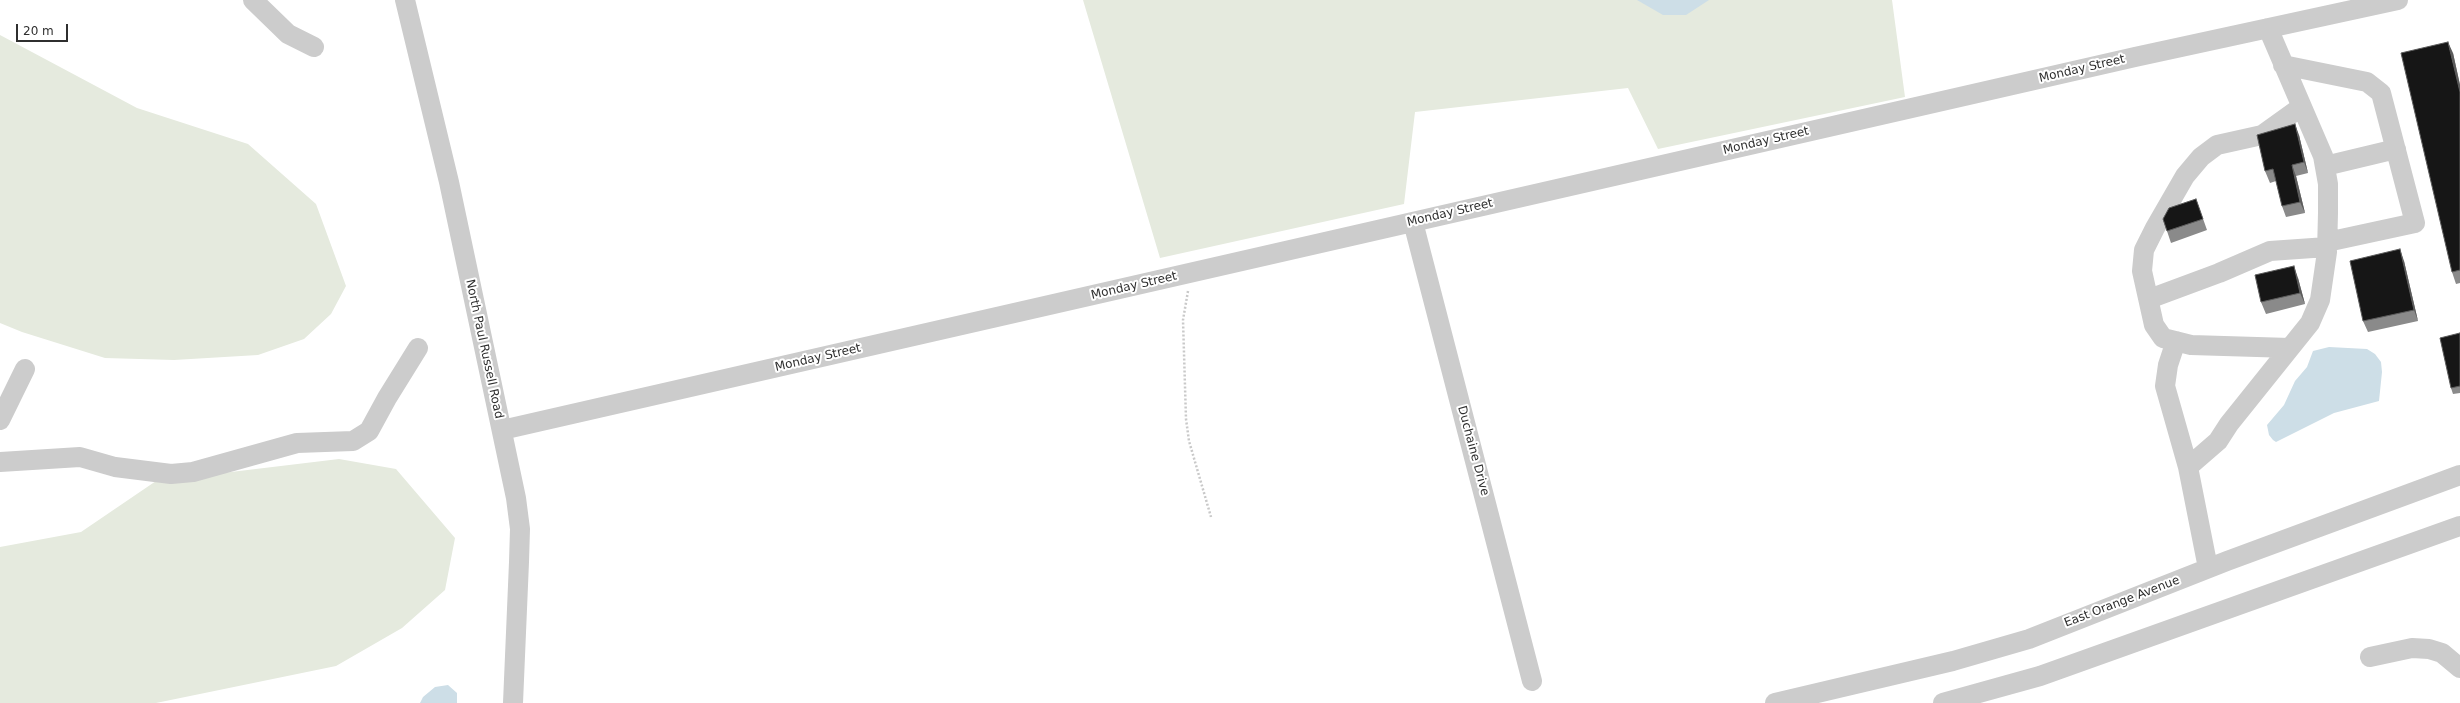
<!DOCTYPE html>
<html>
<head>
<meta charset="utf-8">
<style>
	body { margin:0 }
	#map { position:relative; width:2460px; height:703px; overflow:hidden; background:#fff; font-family:"DejaVu Sans",sans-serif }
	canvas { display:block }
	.scale { position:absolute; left:16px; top:24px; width:52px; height:18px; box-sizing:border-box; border:2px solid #2f2f2f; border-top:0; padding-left:5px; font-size:12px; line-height:14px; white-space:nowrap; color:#2f2f2f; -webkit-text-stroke:3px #fff; paint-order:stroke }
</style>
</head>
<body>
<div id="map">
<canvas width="2460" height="703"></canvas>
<div class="scale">20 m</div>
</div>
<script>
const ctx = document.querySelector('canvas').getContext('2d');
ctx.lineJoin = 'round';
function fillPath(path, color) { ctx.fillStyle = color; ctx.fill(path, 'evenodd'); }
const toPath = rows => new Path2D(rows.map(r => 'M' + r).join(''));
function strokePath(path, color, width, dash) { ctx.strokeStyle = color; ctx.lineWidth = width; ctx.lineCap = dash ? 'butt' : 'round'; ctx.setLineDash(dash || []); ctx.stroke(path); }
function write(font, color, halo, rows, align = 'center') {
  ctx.font = font + ' "DejaVu Sans",sans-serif'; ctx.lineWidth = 4; ctx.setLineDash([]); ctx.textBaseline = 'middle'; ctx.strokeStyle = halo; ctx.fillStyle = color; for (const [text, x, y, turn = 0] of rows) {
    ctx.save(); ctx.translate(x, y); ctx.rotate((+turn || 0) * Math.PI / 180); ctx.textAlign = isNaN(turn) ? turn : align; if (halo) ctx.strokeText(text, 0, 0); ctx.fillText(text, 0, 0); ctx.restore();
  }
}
const green = toPath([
	[1083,0,1892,0,1905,97,1658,149,1628,88,1415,112,1404,204,1160,258],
	[0,35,137,108,248,144,316,204,346,286,331,314,304,339,258,355,174,360,105,358,22,332,0,323],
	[339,459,396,469,455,538,445,590,402,628,336,666,156,703,0,703,0,547,81,532,156,481]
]);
const water = toPath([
	[1637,0,1709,0,1686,15,1663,15],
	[2329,347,2367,349,2375,354,2381,362,2382,372,2379,401,2334,413,2276,442,2273,440,2269,435,2267,425,2284,405,2295,381,2307,367,2313,351],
	[448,685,457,693,457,703,420,703,423,697,435,687]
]);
const path = toPath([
	[1188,291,1183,320,1186,419,1189,441,1211,517]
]);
const minor = toPath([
	[253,0,288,34,314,47],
	[405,0,449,182,516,498,520,529,519,562,513,703],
	[2283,65,2367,82,2381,93,2415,223,2327,242],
	[2325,166,2396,149],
	[1413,222,1532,681],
	[2149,299,2219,273,2270,251,2327,247],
	[2176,341,2168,365,2165,386,2188,467,2218,441,2229,424,2310,323,2320,300,2327,252,2328,213,2328,184,2323,156,2268,28],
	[2290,348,2191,345,2163,338,2154,325,2142,271,2144,250,2155,228,2185,176,2201,157,2217,145,2262,135,2301,107],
	[0,420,25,369],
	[502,430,2135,57,2398,0],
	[0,462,80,457,115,467,171,474,193,472,297,443,353,441,369,431,387,398,418,348],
	[2188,467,2208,568],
	[2370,657,2412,648,2429,649,2442,653,2460,668],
	[1775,703,1953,661,2029,639,2227,561,2460,475],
	[1943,703,2040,676,2460,526]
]);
const wall = toPath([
	[2453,53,2460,85,2460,283,2456,284,2452,272],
	[2299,135,2308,173,2296,176,2305,213,2286,217,2282,206,2276,181,2270,183,2265,171],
	[2196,199,2207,230,2171,243,2163,219],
	[2404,261,2418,321,2368,332,2363,321],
	[2298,278,2305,304,2266,314,2261,302],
	[2460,333,2460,393,2453,394,2451,388]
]);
const shadedWall = toPath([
	[2448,42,2453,53,2460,85,2460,92],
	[2295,124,2299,135,2308,173,2304,162],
	[2292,165,2296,176,2305,213,2300,202],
	[2400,249,2404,261,2418,321,2414,310],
	[2294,266,2298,278,2305,304,2300,293]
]);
const building = toPath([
	[2448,42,2460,92,2460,270,2452,272,2401,53,2448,42],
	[2295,124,2304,162,2292,165,2300,202,2282,206,2273,169,2265,171,2257,135,2295,124],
	[2196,199,2203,219,2167,231,2163,219,2169,208,2196,199],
	[2400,249,2414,310,2363,321,2350,261,2400,249],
	[2294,266,2300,293,2261,302,2255,275,2294,266],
	[2460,333,2460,386,2451,388,2440,338,2460,333]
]);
const streetNames = [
	["Monday Street",2082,69,-13],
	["Monday Street",1766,141,-13],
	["Monday Street",1450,213,-13],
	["Monday Street",1134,286,-13],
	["North Paul Russell Road",484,349,78],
	["Monday Street",818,358,-13],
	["Duchaine Drive",1473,451,75],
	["East Orange Avenue",2122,602,-21]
];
fillPath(green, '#e5eade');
fillPath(water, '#cddee7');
strokePath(path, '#c9c9c9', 2.5, [2, 2]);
strokePath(minor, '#ccc', 20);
fillPath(wall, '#8a8a8a');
fillPath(shadedWall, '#5c5c5c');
fillPath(building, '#161616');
strokePath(building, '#5c5c5c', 1);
write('12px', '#2f2f2f', '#fff', streetNames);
</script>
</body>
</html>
